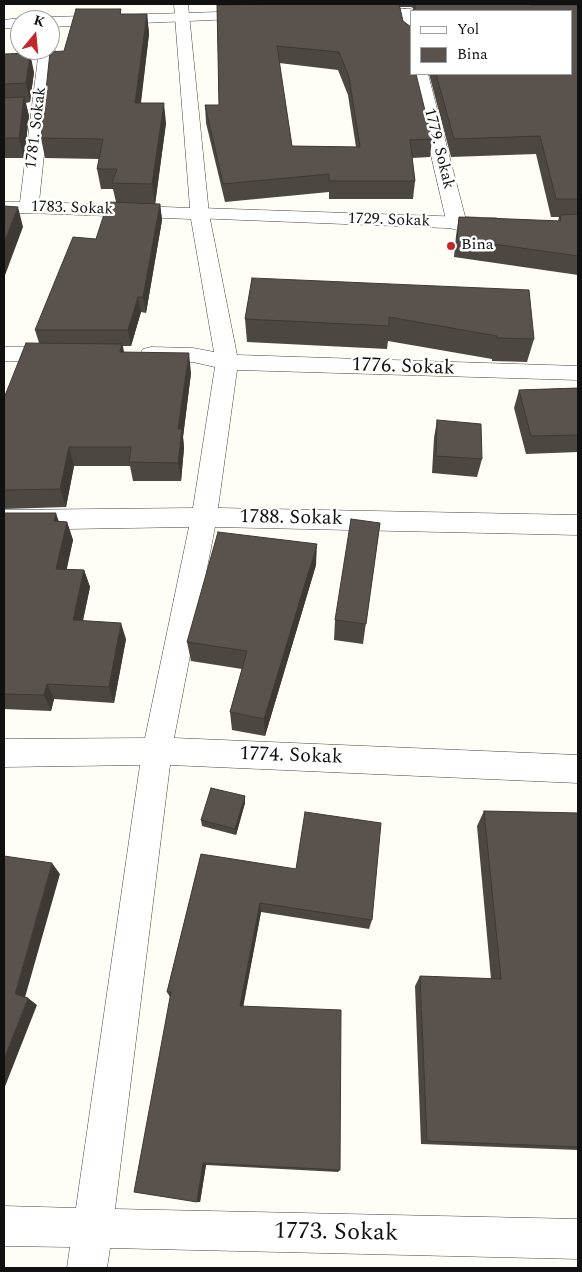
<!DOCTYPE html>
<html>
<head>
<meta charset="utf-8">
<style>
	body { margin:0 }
	#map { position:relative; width:582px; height:1272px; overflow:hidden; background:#fffdf5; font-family:Spectral,serif }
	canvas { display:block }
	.frame { position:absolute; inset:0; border:5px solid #111; pointer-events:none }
	.legend { position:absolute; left:410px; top:10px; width:162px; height:65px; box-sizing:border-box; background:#fff; border:1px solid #a0a0a0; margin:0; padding:6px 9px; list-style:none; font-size:15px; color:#111 }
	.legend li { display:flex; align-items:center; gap:10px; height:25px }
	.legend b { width:25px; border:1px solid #a0a0a0 }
	.north { position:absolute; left:10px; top:10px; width:50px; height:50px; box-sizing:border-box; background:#fff; border:1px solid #a0a0a0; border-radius:50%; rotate:17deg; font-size:14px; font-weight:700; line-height:20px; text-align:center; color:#111 }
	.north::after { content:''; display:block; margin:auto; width:18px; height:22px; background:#c4262e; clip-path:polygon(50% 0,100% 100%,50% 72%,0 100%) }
</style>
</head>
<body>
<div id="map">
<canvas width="582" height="1272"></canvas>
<div class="frame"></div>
<ul class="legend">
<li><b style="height:6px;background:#fff"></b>Yol</li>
<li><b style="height:14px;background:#5a524d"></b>Bina</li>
</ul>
<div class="north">K</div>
</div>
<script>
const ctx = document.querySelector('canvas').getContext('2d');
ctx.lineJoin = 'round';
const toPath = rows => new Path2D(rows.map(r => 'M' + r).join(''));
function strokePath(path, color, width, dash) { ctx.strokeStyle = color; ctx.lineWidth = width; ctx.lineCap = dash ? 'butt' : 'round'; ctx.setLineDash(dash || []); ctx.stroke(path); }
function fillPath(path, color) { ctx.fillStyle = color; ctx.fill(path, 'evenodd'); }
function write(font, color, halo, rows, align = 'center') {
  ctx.font = font + ' Spectral,serif'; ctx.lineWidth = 5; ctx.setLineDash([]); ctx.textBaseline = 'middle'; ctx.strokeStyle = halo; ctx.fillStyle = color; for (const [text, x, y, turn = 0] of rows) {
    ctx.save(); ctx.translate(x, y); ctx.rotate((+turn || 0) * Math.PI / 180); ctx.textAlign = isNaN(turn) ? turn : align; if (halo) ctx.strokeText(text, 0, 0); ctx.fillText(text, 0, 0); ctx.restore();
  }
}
const minor = toPath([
	[174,4,188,4,209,214,237,355,578,366,578,380,237,370,218,508,578,515,578,535,215,527,174,738,578,755,578,783,170,765,115,1209,578,1219,578,1259,110,1248,107,1268,67,1268,70,1247,4,1246,4,1206,76,1208,140,765,4,767,4,739,145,738,189,527,4,530,4,510,193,508,215,367,193,362,151,361,143,359,140,354,143,349,151,347,193,348,214,352,191,219,29,213,4,214,4,202,20,202,39,50,50,50,50,46,55,50,39,202,190,208,174,4],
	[405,9,411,11,411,43,406,41,403,38,398,13,400,10,405,9],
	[412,74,428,74,467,224,464,228,457,230,450,228,447,224,412,74],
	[4,347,60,347,68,349,71,354,68,359,60,361,4,361,4,347]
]);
const tertiary = toPath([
	[364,9,411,9,417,11,411,11,411,17,359,16,357,13,359,10,364,9],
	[253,11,258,12,260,15,258,18,50,27,50,20,44,20,50,17,253,11],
	[20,18,25,20,20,20,20,28,4,28,4,20,20,18],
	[200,208,496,218,503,220,506,224,503,228,496,230,193,218,191,214,193,210,200,208]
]);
const wall = toPath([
	[217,4,530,4,531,5,578,5,578,275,454,257,456,236,459,217,558,221,559,217,551,217,536,154,451,157,429,74,571,74,571,11,413,11,413,8,411,7,400,7,411,74,432,139,430,157,412,158,415,181,413,199,329,199,329,192,225,202,206,123,205,105,219,105],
	[279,63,338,70,348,95,356,147,292,146],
	[121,9,121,14,147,14,149,34,141,103,166,123,155,204,160,204,162,220,146,313,141,312,131,346,123,346,124,352,191,373,183,437,184,448,181,481,133,481,130,466,74,466,66,507,4,509,4,398,39,343,35,330,96,239,116,202,113,189,101,189,97,169,99,159,45,158,41,138,64,51],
	[4,54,34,72,30,102,26,103,29,116,24,158,4,158],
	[252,278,534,339,527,362,492,361,492,359,388,341,387,349,247,342,245,319],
	[578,388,578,452,526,454,514,408,519,390],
	[437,420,482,459,477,477,432,473,434,438],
	[4,513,59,521,67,522,73,540,66,569,84,570,90,587,83,621,126,639,114,703,54,699,51,711,4,709],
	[380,523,363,644,334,640,335,620],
	[316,565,265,736,232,730,230,712,242,669,191,661,187,642],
	[245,803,236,835,202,826,201,820],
	[484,811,578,813,578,1150,421,1144,415,986,420,976,491,979,477,826],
	[201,854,372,920,369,929,261,912,243,1006,340,1170,338,1172,206,1165,200,1202,197,1202,170,997,167,992]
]);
const shadedWall = toPath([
	[147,14,149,34,138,123,135,103],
	[30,53,34,72,30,102,26,83],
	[24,97,29,116,24,158,19,138],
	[164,103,166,123,155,205,152,184],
	[160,204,162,220,146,313,143,297],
	[18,207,23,227,4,278,4,242],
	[138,297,141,312,131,346,128,330],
	[122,344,126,364,120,352],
	[189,353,191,373,183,437,184,448,181,481,178,463,178,429],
	[69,447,74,466,66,507,60,489],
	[56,513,62,531,54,521],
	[67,522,73,540,63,587,56,569],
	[317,544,316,565,265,736,264,719],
	[84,570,90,587,79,637,73,620],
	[121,623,126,639,114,703,109,687],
	[47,684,54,699,51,711,44,695],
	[245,796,245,803,236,835,235,829],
	[52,863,60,874,24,1001,15,994],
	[260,903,261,912,242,1013,240,1006],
	[28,998,37,1005,4,1089,4,1059],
	[203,1163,206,1165,200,1202,197,1202]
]);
const building = toPath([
	[302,4,399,4,403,21,411,27,411,74,416,74,432,139,410,140,415,181,329,181,329,174,223,184,205,105,219,105,217,5,302,4],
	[277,46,339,52,349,77,360,147,292,146,277,46],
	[415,4,530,4,531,5,578,5,578,199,556,199,540,136,454,139,436,74,571,74,571,11,415,11,415,4],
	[76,9,121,9,120,14,147,14,135,103,164,103,152,184,112,183,117,169,97,169,103,139,41,138,50,52,64,51,76,9],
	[30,53,26,83,4,84,4,54,30,53],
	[24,97,19,138,4,138,4,98,24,97],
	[108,202,160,204,143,297,138,297,128,330,35,330,73,237,96,239,108,202],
	[4,206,18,207,4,242,4,206],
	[578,214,578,256,457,239,459,217,561,221,560,215,578,214],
	[252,278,529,290,534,339,497,338,497,336,389,317,389,326,245,319,252,278],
	[26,343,122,344,120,352,189,353,178,429,182,429,178,463,129,462,131,447,69,447,60,489,4,490,4,398,26,343],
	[578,388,578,435,531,436,519,390,578,388],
	[437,420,481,424,482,459,436,456,437,420],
	[4,513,56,513,54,521,67,522,56,569,84,570,73,620,121,623,109,687,47,684,44,695,4,694,4,513],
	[351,519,380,523,366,624,335,620,351,519],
	[218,532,317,544,264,719,230,712,247,651,187,642,218,532],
	[211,788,245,796,235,829,201,820,211,788],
	[484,811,578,813,578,1147,427,1141,420,976,501,979,484,811],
	[305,812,381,823,372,920,260,903,240,1006,341,1010,340,1170,203,1163,197,1202,134,1192,171,992,167,992,201,854,296,869,305,812],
	[4,856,52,863,15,994,28,998,4,1059,4,856]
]);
const markers = [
	[451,246,5,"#c4262e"]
];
const farStreetnames = [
	["1781. Sokak",37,128,-83],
	["1779. Sokak",438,149,76],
	["1783. Sokak",72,209,2],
	["1729. Sokak",389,221,2]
];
const farPoinames = [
	["Bina",461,246]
];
const streetNames = [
	["1776. Sokak",403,368,2],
	["1788. Sokak",291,519,1],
	["1774. Sokak",291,757,2]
];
const nearStreetnames = [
	["1773. Sokak",336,1234,1]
];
strokePath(minor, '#444', 1);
strokePath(tertiary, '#444', 1);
fillPath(minor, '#fff');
fillPath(tertiary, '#fff');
fillPath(wall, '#4d4742');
fillPath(shadedWall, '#3f3936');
fillPath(building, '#5a524d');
strokePath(building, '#3f3936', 1);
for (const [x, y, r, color] of markers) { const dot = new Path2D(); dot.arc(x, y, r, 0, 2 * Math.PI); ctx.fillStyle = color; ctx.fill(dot); strokePath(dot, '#fff', 2); }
write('16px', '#111', '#fff', farStreetnames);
write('16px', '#111', '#fff', farPoinames, 'left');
write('20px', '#111', '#fff', streetNames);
write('24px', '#111', '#fff', nearStreetnames);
</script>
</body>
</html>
